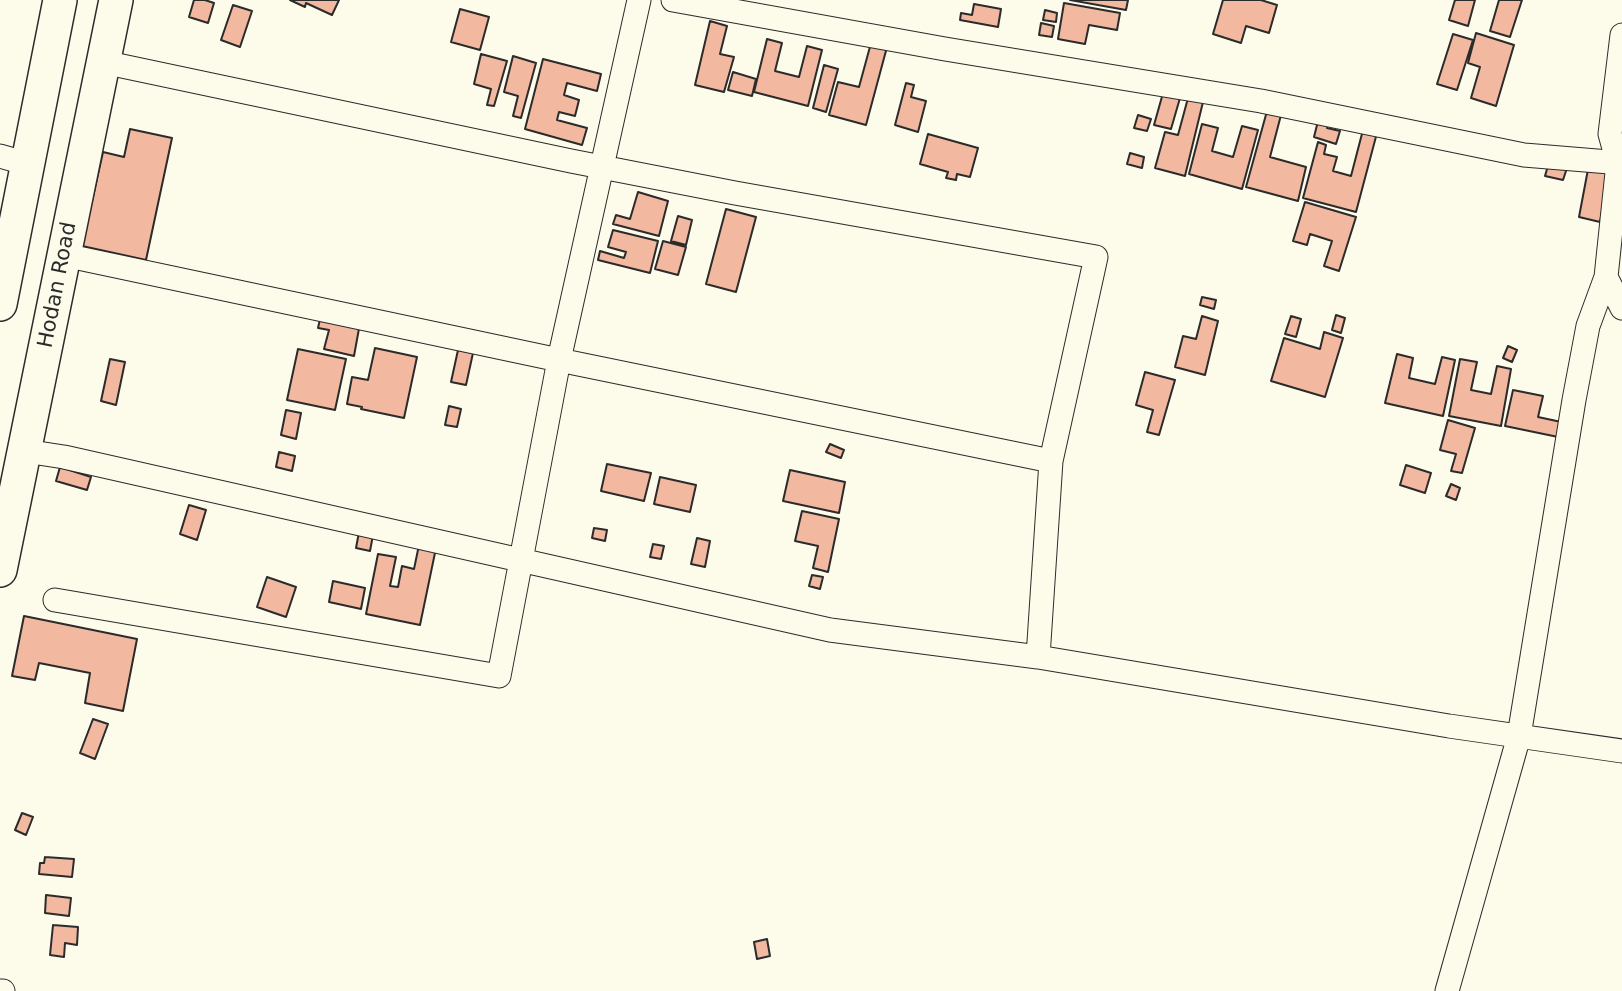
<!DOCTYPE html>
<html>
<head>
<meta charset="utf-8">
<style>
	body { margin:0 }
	canvas { display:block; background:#fdfbea }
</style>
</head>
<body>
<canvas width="1622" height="991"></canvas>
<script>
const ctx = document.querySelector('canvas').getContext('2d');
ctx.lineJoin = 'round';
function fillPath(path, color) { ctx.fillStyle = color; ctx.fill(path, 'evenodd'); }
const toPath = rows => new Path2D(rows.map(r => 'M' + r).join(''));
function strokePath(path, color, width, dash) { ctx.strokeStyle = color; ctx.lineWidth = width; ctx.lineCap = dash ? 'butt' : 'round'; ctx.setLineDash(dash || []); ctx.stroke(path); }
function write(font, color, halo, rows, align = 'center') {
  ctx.font = font + ' "DejaVu Sans",sans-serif'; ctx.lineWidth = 5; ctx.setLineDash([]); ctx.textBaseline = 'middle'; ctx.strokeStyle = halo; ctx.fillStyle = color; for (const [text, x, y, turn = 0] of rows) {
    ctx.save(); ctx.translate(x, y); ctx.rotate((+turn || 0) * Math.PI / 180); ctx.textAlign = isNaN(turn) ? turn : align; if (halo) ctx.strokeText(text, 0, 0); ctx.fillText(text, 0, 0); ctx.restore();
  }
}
const building = toPath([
	[194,0,205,0,214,3,208,23,189,17,194,0],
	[290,0,339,0,332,15,306,3,305,7,290,0],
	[1070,0,1128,0,1126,10,1070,0],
	[1223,0,1261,0,1277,5,1269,33,1246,26,1241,43,1213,34,1223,0],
	[1455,0,1475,0,1468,26,1449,20,1455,0],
	[1499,0,1522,0,1510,37,1490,31,1499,0],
	[1064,3,1120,13,1117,30,1089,25,1085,44,1058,39,1064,3],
	[974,4,1001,9,998,27,960,20,961,13,972,15,974,4],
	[233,5,252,11,240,47,221,40,233,5],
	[460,9,489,17,480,50,451,42,460,9],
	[1045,10,1057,13,1056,22,1043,20,1045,10],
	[710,21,727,26,720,54,734,57,724,92,695,85,710,21],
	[1041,23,1054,26,1052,37,1039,35,1041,23],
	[1476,33,1514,45,1496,106,1471,98,1480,67,1468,63,1476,33],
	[1453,34,1473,40,1457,90,1437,84,1453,34],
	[767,39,782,43,775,71,799,77,807,46,822,50,808,106,754,92,767,39],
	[871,43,887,47,866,125,829,115,838,82,859,87,871,43],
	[481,54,507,61,494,106,487,105,491,89,474,84,481,54],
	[513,56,536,63,521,118,513,116,518,96,504,92,513,56],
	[543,59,601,74,597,91,567,83,564,95,579,100,575,116,559,112,557,120,587,128,582,145,525,129,543,59],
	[824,65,838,69,826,112,813,108,824,65],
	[733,72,756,79,752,96,728,90,733,72],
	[906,83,914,85,911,97,926,101,918,132,895,125,906,83],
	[1163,93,1180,98,1171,129,1154,125,1163,93],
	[1188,98,1203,102,1185,176,1155,168,1165,132,1178,135,1188,98],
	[1267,111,1281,115,1270,157,1306,167,1298,201,1246,187,1267,111],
	[1138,115,1151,119,1147,131,1134,128,1138,115],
	[1319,117,1330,120,1327,128,1340,131,1336,144,1314,137,1319,117],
	[1202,124,1218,128,1212,151,1233,157,1242,126,1258,130,1242,189,1189,174,1202,124],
	[1364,126,1378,129,1356,212,1303,198,1318,142,1326,145,1324,154,1337,157,1333,171,1351,176,1364,126],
	[130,129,172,138,146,260,82,246,103,152,124,157,130,129],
	[928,134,978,148,970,177,957,174,956,180,946,178,948,172,920,164,928,134],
	[1130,153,1144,157,1142,168,1127,164,1130,153],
	[1549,162,1567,168,1563,180,1545,176,1549,162],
	[1589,164,1611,169,1600,222,1579,217,1589,164],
	[638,192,668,201,659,236,613,224,616,215,630,219,638,192],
	[1305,202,1356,217,1339,271,1324,266,1332,241,1310,234,1307,245,1293,241,1305,202],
	[726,209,756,217,736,292,706,284,726,209],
	[678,216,692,220,686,245,671,241,678,216],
	[613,230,658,241,650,273,598,260,600,251,624,258,626,252,608,247,613,230],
	[663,241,686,247,678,275,655,269,663,241],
	[1202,297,1216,300,1214,309,1200,305,1202,297],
	[321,315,360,323,354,356,324,349,329,330,318,328,321,315],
	[1336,315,1345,318,1341,333,1332,330,1336,315],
	[1202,316,1218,321,1205,375,1175,367,1183,336,1196,339,1202,316],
	[1291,316,1301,319,1296,337,1285,334,1291,316],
	[1324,332,1343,338,1325,397,1271,381,1284,338,1320,349,1324,332],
	[1508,346,1517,350,1512,362,1503,358,1508,346],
	[375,348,417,357,404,418,361,409,362,407,347,404,352,377,368,380,375,348],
	[298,349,346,359,335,410,287,400,298,349],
	[458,350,473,353,466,385,451,382,458,350],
	[1397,354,1413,358,1409,378,1435,384,1442,357,1455,360,1443,416,1385,403,1397,354],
	[110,359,125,362,116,405,101,401,110,359],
	[1460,359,1477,362,1471,390,1491,394,1497,366,1511,369,1501,426,1449,416,1460,359],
	[1145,372,1175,380,1159,435,1147,432,1153,410,1136,405,1145,372],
	[1513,390,1543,396,1538,417,1566,423,1563,438,1505,426,1513,390],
	[449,406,461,409,457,427,445,425,449,406],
	[286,410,301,413,296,439,281,435,286,410],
	[1448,420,1475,428,1462,473,1451,471,1456,454,1440,450,1448,420],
	[830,444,844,450,841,458,826,452,830,444],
	[279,452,295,456,292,471,276,467,279,452],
	[607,464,651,473,644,501,601,491,607,464],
	[1406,465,1431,473,1425,493,1400,485,1406,465],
	[60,467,91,477,87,490,56,481,60,467],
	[790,470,845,482,839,513,783,501,790,470],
	[660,477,696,485,690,512,654,504,660,477],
	[1451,484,1460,488,1456,500,1446,496,1451,484],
	[189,505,206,510,197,540,180,534,189,505],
	[802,511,839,519,828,572,813,568,818,546,795,541,802,511],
	[594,528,607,530,605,541,592,538,594,528],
	[359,532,373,535,370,551,356,548,359,532],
	[697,538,710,541,705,567,691,564,697,538],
	[653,544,664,546,661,559,650,557,653,544],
	[419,545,436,548,420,625,366,614,378,554,396,557,390,586,398,587,402,566,414,569,419,545],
	[812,575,823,577,820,589,809,586,812,575],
	[267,577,296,587,286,617,257,607,267,577],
	[333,581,365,588,361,609,329,602,333,581],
	[24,616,137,639,123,711,85,703,90,673,39,663,35,680,12,676,24,616],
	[93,719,108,724,95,759,80,753,93,719],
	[22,813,33,817,26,835,15,830,22,813],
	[45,857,74,859,72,877,39,874,40,863,44,863,45,857],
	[46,895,71,898,69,916,45,913,46,895],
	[53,925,78,927,77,945,65,943,64,957,50,955,53,925],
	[767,939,770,956,757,959,754,942,767,939]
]);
const minor = toPath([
	[673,0,945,49,1261,101,1524,155,1622,163],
	[1622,35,1610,134,1618,163,1606,277,1622,308],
	[103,62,571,161,735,193,1096,257,1051,461],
	[0,156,28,164],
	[64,255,559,360,1051,461,1038,657],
	[25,451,64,457,830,630,1038,657,1449,726,1622,751],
	[55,600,499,676,559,360,639,0],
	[0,991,3,991],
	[1447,991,1519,736,1574,400,1588,326,1606,277]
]);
const secondary = toPath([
	[0,304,60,0],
	[0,570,116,0]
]);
const streetNames = [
	["Hodan Road",58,285,-79]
];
fillPath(building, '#f2b8a0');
strokePath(building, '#2b2b2b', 2);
strokePath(minor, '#2b2b2b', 25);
strokePath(secondary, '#2b2b2b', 36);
strokePath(minor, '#fdfbea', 23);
strokePath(secondary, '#fdfbea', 33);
write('21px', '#2b2b2b', '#fdfbea', streetNames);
</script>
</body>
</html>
